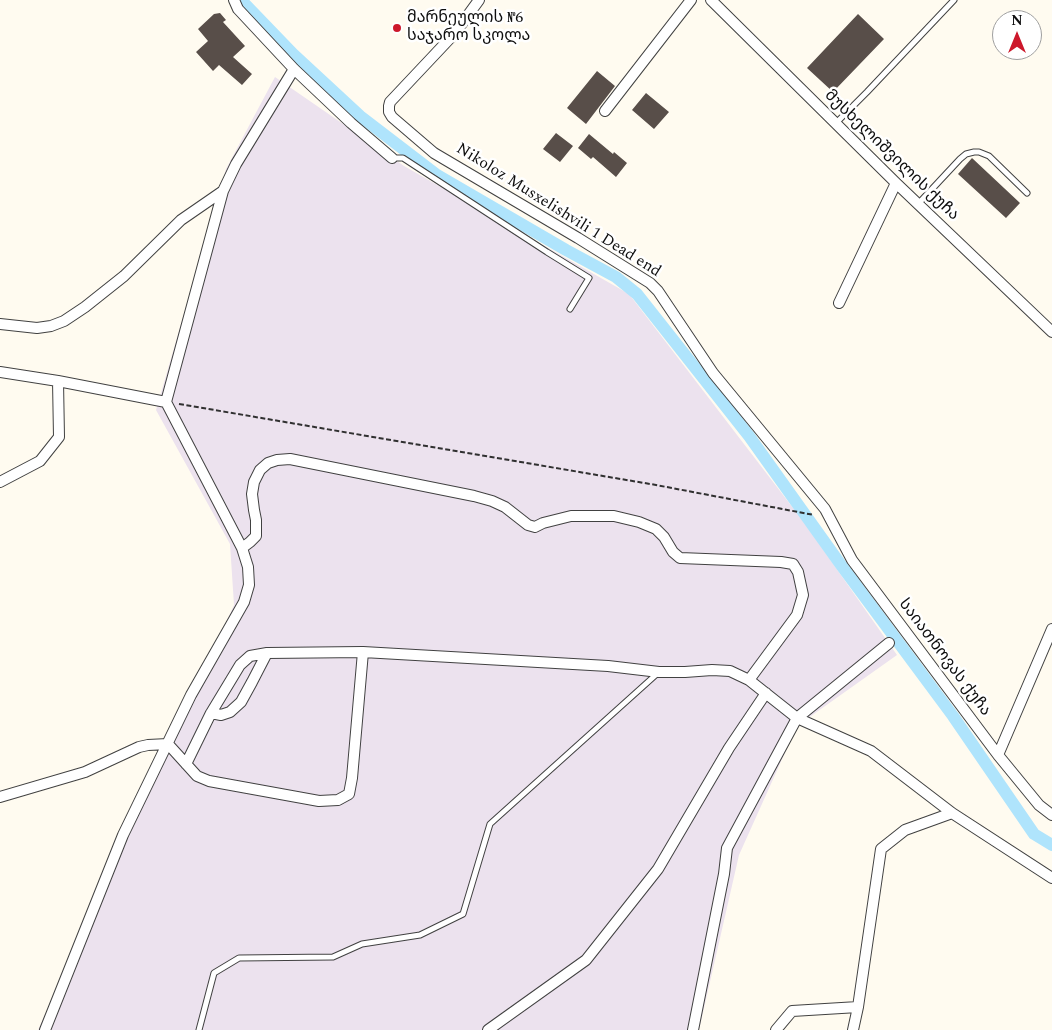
<!DOCTYPE html>
<html>
<head>
<meta charset="utf-8">
<style>
	body { margin:0 }
	#map { position:relative; width:1052px; height:1030px; overflow:hidden; background:#fffbf0; font-family:Spectral,serif }
	canvas { display:block }
	.north { position:absolute; left:992px; top:10px; width:50px; height:50px; box-sizing:border-box; background:#fff; border:1px solid #9f9f9f; border-radius:50%; rotate:0deg; font-size:14px; font-weight:700; line-height:20px; text-align:center; color:#0e0e0e }
	.north::after { content:''; display:block; margin:auto; width:18px; height:22px; background:#cd182b; clip-path:polygon(50% 0,100% 100%,50% 72%,0 100%) }
</style>
</head>
<body>
<div id="map">
<canvas width="1052" height="1030"></canvas>
<div class="north">N</div>
</div>
<script>
const ctx = document.querySelector('canvas').getContext('2d');
ctx.lineJoin = 'round';
function fillPath(path, color) { ctx.fillStyle = color; ctx.fill(path, 'evenodd'); }
const toPath = rows => new Path2D(rows.map(r => 'M' + r).join(''));
function strokePath(path, color, width, dash) { ctx.strokeStyle = color; ctx.lineWidth = width; ctx.lineCap = dash ? 'butt' : 'round'; ctx.setLineDash(dash || []); ctx.stroke(path); }
function write(font, color, halo, rows, align = 'center') {
  ctx.font = font + ' Spectral,"Noto Sans Georgian",serif'; ctx.lineWidth = 5; ctx.setLineDash([]); ctx.textBaseline = 'middle'; ctx.strokeStyle = halo; ctx.fillStyle = color; for (const [text, x, y, turn = 0] of rows) {
    ctx.save(); ctx.translate(x, y); ctx.rotate((+turn || 0) * Math.PI / 180); ctx.textAlign = isNaN(turn) ? turn : align; if (halo) ctx.strokeText(text, 0, 0); ctx.fillText(text, 0, 0); ctx.restore();
  }
}
const industrial = toPath([
	[275,77,404,166,629,294,803,521,897,655,797,726,739,855,699,1030,38,1030,234,605,230,544,156,410,226,169]
]);
const canal = toPath([
	[238,0,242,1,293,54,360,116,437,175,566,250,616,277,637,294,749,436,841,565,953,716,1034,834,1052,845]
]);
const building = toPath([
	[220,13,226,20,223,22,245,46,233,57,252,74,242,85,219,65,213,71,196,52,208,41,198,29,214,14],
	[858,14,884,39,833,92,807,68],
	[597,71,615,86,586,124,567,108],
	[646,93,669,112,654,129,632,110],
	[556,133,573,146,560,162,543,149],
	[589,134,613,154,614,152,627,163,616,177,593,157,591,159,578,148],
	[972,158,1020,203,1006,218,958,174]
]);
const path = toPath([
	[179,404,656,485,814,515]
]);
const lane = toPath([
	[836,123,867,92,954,0],
	[392,158,403,158,547,252,589,278,570,309],
	[918,204,960,159,966,154,974,152,979,152,989,156,1027,193],
	[199,1030,214,973,239,958,333,957,362,944,420,935,463,914,490,824,659,672]
]);
const street = toPath([
	[234,0,238,9,294,69,351,123,392,158],
	[479,0,455,33,390,102,389,106,389,112,392,117,434,153,578,238,650,283,658,291,713,373,825,509,852,560,998,755,1039,805,1052,815],
	[711,0,896,183,1052,332],
	[605,111,691,0],
	[839,303,896,183],
	[0,324,37,328,51,326,64,321,85,307,124,276,181,220,223,191],
	[0,372,58,381,166,402],
	[0,482,40,461,59,437,58,381],
	[242,548,250,542,256,536,256,520,254,510,252,494,254,482,260,470,268,463,277,460,290,459,474,496,492,501,505,507,528,525,535,527,543,523,571,516,614,516,639,522,656,529,664,537,673,552,680,558,781,562,793,564,798,572,803,595,797,615,749,680],
	[211,713,221,715,230,712,241,702,252,682,267,653],
	[998,755,1052,629],
	[186,764,211,713,240,665,250,656,267,653,363,652],
	[0,797,85,772,139,747,148,745,168,744,197,776,209,781,319,801,338,800,349,794,352,778,363,652,608,666,659,672,685,672,712,670,730,671,749,680,797,718,871,751,952,813,1052,878],
	[45,1030,123,835,191,695,244,602,249,585,248,567,242,548,166,402,223,191,236,164,294,69],
	[488,1030,586,960,658,869,729,748,766,693],
	[693,1030,724,874,727,848,797,718,889,643],
	[776,1030,792,1011,858,1007],
	[853,1030,858,1007,881,849,905,830,952,813]
]);
const markers = [
	[397,28,5,"#cd182b"]
];
const poiNames = [
	["მარნეულის №6",407,19],
	["საჯარო სკოლა",407,37]
];
const streetNames = [
	["მუსხელიშვილის ქუჩა",891,156,44],
	["Nikoloz Musxelishvili 1 Dead end",558,211,32],
	["საიათნოვას ქუჩა",944,658,53]
];
fillPath(industrial, '#ece2ee');
strokePath(canal, '#afe4fc', 12);
fillPath(building, '#584e49');
strokePath(lane, '#414141', 7);
strokePath(street, '#414141', 12);
strokePath(path, '#303030', 2, [5, 2.5]);
strokePath(lane, '#fff', 5);
strokePath(street, '#fff', 10);
for (const [x, y, r, color] of markers) { const dot = new Path2D(); dot.arc(x, y, r, 0, 2 * Math.PI); ctx.fillStyle = color; ctx.fill(dot); strokePath(dot, '#fff', 2); }
write('16px', '#0e0e0e', '#fff', poiNames, 'left');
write('16px', '#0e0e0e', '#fff', streetNames);
</script>
</body>
</html>
